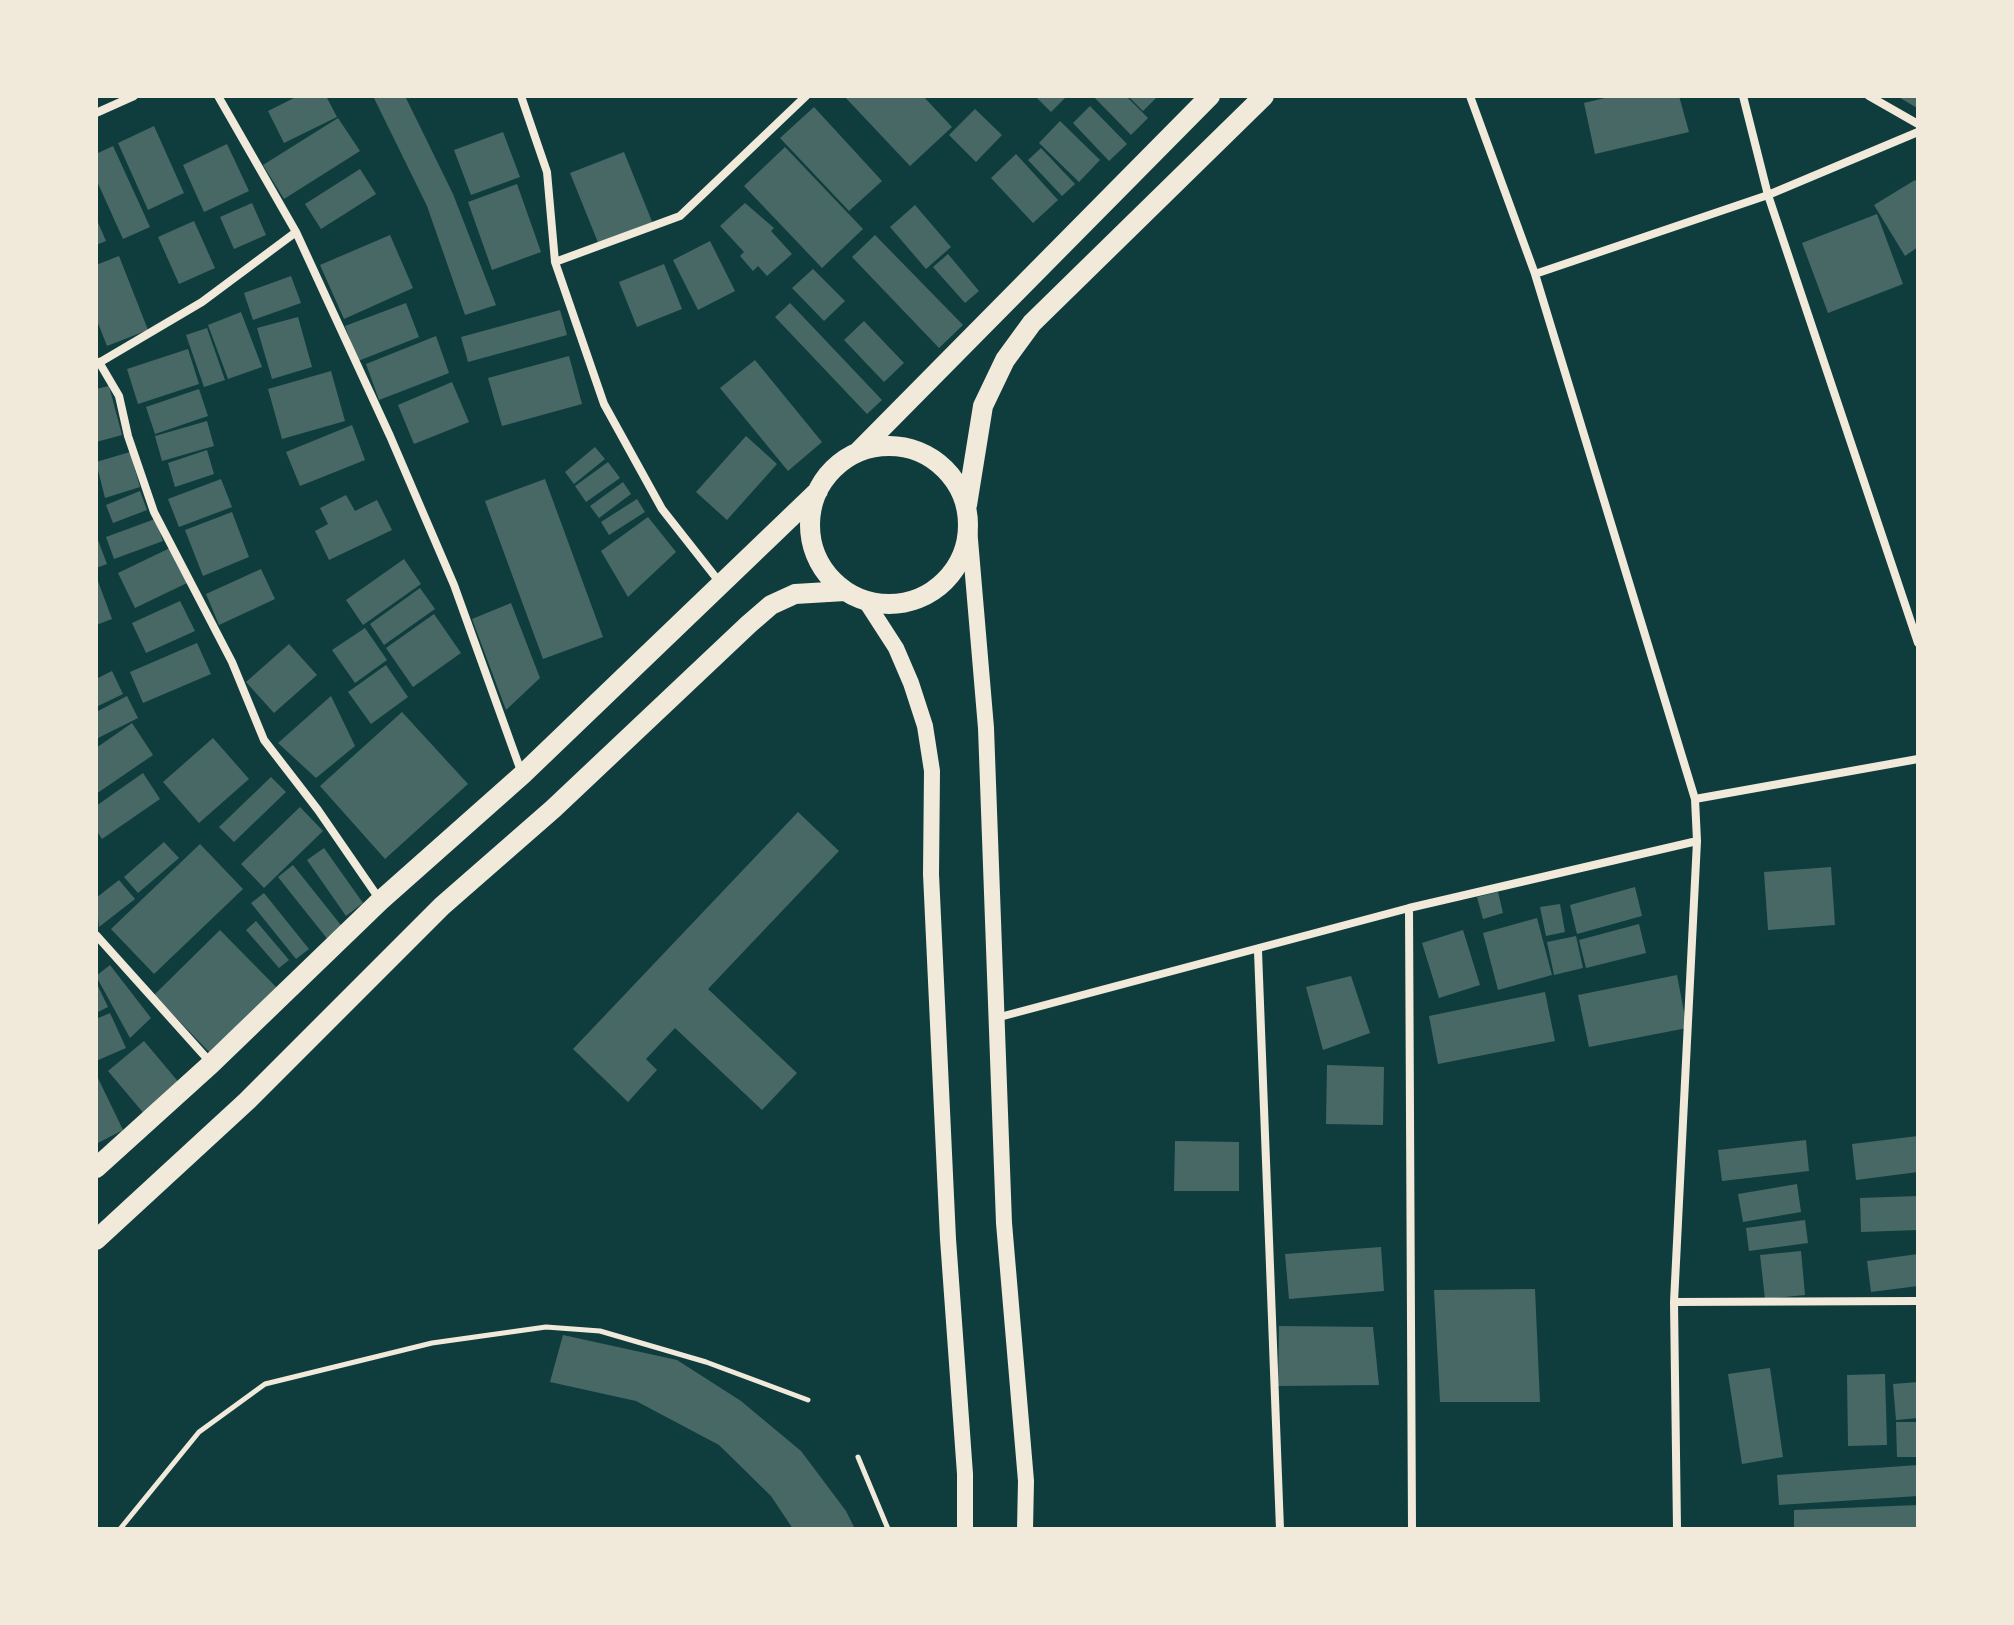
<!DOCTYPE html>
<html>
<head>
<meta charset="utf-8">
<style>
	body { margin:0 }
	#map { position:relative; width:2014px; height:1625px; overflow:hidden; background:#0f3d3e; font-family:Quicksand,sans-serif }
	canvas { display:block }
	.frame { position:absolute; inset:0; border:98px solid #f1e9da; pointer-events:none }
</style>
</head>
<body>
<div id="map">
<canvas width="2014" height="1625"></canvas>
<div class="frame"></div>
</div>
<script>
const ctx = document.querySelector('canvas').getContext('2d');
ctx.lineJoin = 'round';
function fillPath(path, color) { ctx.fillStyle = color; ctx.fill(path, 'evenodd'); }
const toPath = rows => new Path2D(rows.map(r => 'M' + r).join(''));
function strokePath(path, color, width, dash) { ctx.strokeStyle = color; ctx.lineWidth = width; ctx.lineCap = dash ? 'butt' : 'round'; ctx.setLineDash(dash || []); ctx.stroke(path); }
const building = toPath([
	[298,96,326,96,337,117,284,143,268,111],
	[373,96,405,96,453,194,496,305,465,315,427,206],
	[844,96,923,96,952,127,910,166],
	[1035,96,1067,96,1051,112],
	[1093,96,1126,96,1148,118,1131,135],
	[1128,96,1158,96,1143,111],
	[1613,96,1679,96,1689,132,1595,154,1584,103],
	[1897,96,1918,96,1918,105,1917,108],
	[1090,106,1127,144,1109,161,1073,123],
	[814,107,882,181,849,211,780,138],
	[975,109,1002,135,976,162,949,135],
	[338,118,360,151,284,199,263,165],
	[1060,121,1100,160,1079,182,1039,143],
	[154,126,184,193,148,210,118,143],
	[503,132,520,177,471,195,454,150],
	[227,144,249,191,204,212,183,165],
	[113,146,150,227,123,239,96,179,96,154],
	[785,147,863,229,822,268,744,186],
	[1041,148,1075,184,1062,196,1028,160],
	[624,152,653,224,599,245,570,173],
	[1016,154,1058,200,1033,223,991,178],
	[360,169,376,194,321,229,305,204],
	[1915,180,1918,185,1918,247,1905,256,1874,205],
	[517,184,541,252,492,270,468,202],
	[252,203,266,235,234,249,220,217],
	[745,203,774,228,771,231,792,254,767,276,758,266,753,271,740,256,744,252,720,226],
	[915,205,951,247,926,269,890,227],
	[1877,214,1903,284,1828,313,1802,243],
	[96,218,106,241,96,245],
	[194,221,215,268,179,284,158,237],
	[390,235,413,288,344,319,320,265],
	[875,235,963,325,939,348,852,257],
	[710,241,735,291,698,310,673,260],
	[948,254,979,291,965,303,933,267],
	[119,256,148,330,107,346,96,318,96,265],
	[664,264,682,309,637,327,619,282],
	[813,269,845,301,824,321,792,288],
	[291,276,301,303,253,320,244,293],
	[406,303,419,337,358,361,345,326],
	[790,303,882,400,867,414,775,317],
	[560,310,567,335,468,362,461,337],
	[241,312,262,367,228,379,208,325],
	[298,317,312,367,272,379,257,328],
	[864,321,904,363,884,382,844,340],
	[207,328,225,380,204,387,186,335],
	[436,336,449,373,379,400,366,364],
	[188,349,199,384,138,404,127,369],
	[569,356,582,404,502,426,488,378],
	[755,360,822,442,788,471,720,388],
	[331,371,345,421,282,439,268,389],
	[452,382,469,422,414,444,398,405],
	[109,386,122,435,96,442,96,389],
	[199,389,208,416,155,434,146,407],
	[207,421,214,446,162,461,155,436],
	[352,425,365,460,300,486,286,452],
	[746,436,777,464,727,520,696,492],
	[595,447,605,459,574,484,565,472],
	[207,450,214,474,175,487,168,463],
	[130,452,140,487,105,498,96,462],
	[608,462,620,478,586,502,575,486],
	[221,479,232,507,179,527,168,499],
	[545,479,603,637,543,659,485,501],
	[623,482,631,494,599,518,590,506],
	[140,491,147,510,113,523,106,505],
	[346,495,355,511,377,500,392,530,329,560,315,531,328,524,320,508],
	[637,499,645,512,609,535,601,522],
	[232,512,249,557,203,576,185,530],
	[648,517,676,552,628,597,601,551],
	[155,519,163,541,114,559,106,537],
	[96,535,107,564,96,568],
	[170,548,187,583,135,608,118,573],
	[404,559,421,584,363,625,346,600],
	[261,569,275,599,219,625,206,594],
	[96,576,112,619,96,625],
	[420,588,435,609,384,645,370,624],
	[180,601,195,631,146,653,132,623],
	[511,603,540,678,506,710,472,619],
	[434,614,461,653,413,687,386,648],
	[365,628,387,660,355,683,332,650],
	[197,643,211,674,143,703,130,672],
	[289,644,317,675,274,713,246,682],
	[386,665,408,697,371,724,348,692],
	[112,671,123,694,96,707,96,679],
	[127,696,138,718,96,739,96,712],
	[331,696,355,746,316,778,278,743],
	[402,712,468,784,385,859,320,786],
	[132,723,153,755,96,794,96,748],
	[213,738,249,779,199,823,163,782],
	[143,773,160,799,102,839,96,830,96,806],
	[271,777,286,792,234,842,219,827],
	[300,807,323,831,264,888,241,864],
	[798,812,839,851,708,989,797,1073,762,1110,675,1028,646,1059,657,1070,628,1102,573,1049],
	[164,842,179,858,138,893,124,877],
	[200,844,243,889,154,974,111,929],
	[324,848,363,903,346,916,307,860],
	[293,865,344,929,329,941,278,877],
	[1831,867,1835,925,1768,930,1764,872],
	[119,880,135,899,99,927,96,898],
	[1635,887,1642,916,1577,934,1570,905],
	[1498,892,1503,913,1483,919,1477,897],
	[264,893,309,949,296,959,251,903],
	[1560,904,1565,932,1546,936,1540,907],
	[1537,918,1552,975,1498,990,1483,933],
	[256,921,289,960,279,968,246,930],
	[1639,924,1646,953,1586,968,1579,940],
	[220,930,279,990,212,1055,154,995],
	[1463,930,1480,985,1439,998,1422,943],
	[1576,936,1583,968,1554,975,1547,942],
	[110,965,151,1018,130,1038,96,976],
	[1677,975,1687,1028,1589,1047,1578,995],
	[1351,976,1370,1033,1323,1050,1306,987],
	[96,982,108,1007,96,1013],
	[1545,992,1555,1041,1438,1064,1429,1016],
	[110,1013,126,1048,96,1061,96,1019],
	[144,1041,181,1085,146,1116,108,1071],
	[1327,1065,1384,1067,1383,1125,1326,1124],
	[96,1074,123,1130,96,1144],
	[1918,1136,1918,1172,1856,1180,1852,1144],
	[1806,1140,1809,1171,1722,1181,1718,1150],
	[1175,1141,1239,1142,1239,1191,1174,1191],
	[1797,1184,1801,1212,1743,1222,1738,1194],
	[1918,1196,1918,1230,1861,1232,1860,1198],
	[1805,1220,1808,1243,1749,1251,1746,1228],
	[1381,1247,1384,1291,1289,1299,1285,1254],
	[1801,1251,1805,1295,1765,1299,1760,1255],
	[1918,1254,1918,1286,1871,1292,1867,1261],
	[1535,1289,1540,1402,1440,1402,1434,1290],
	[1279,1326,1373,1327,1379,1385,1278,1386],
	[563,1335,677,1360,741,1401,801,1451,846,1511,855,1529,793,1529,771,1496,719,1445,636,1401,550,1382],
	[1770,1368,1783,1457,1742,1464,1728,1374],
	[1885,1374,1887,1445,1848,1446,1847,1375],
	[1918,1382,1918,1418,1896,1420,1893,1384],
	[1896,1422,1918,1422,1918,1457,1897,1457],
	[1918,1465,1918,1496,1779,1505,1777,1475],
	[1918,1505,1918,1529,1794,1529,1794,1510]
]);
const path = toPath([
	[858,1457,888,1529],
	[120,1529,199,1432,265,1384,432,1343,546,1327,600,1331,706,1362,808,1400]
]);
const minor = toPath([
	[218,96,296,232,390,436,454,585,522,774],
	[521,96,547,172,555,262,604,404,662,509,721,584],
	[1470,96,1535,274,1695,799,1697,841,1674,1302,1677,1529],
	[1743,96,1768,195,1918,643],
	[1869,96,1918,124],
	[96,113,134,96],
	[555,262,680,216,806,96],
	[1535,274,1768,195,1918,132],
	[99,362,119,396,128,436,154,512,232,662,264,740,318,810,380,900],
	[97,364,202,302,296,232],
	[1695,799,1918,759],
	[1409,908,1412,1529],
	[96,935,211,1063],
	[1258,951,1280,1529],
	[996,1018,1409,908,1697,841],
	[1674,1302,1918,1301]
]);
const secondary = toPath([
	[969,528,986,728,1004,1223,1026,1481,1025,1529],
	[865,600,896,648,911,683,925,726,932,771,931,874,948,1239,965,1474,965,1529]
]);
const primary = toPath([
	'810 525a79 79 0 1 1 158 0a79 79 0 1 1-158 0Z',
	[858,452,1210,96],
	[967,505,983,406,1005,360,1032,323,1264,96],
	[96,1168,211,1064,380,901,522,775,818,491],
	[96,1240,247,1101,442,906,553,809,749,624,771,605,795,594,845,591]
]);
fillPath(building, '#486865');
strokePath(path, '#f1e9da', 5);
strokePath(minor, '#f1e9da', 8);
strokePath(secondary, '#f1e9da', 16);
strokePath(primary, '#f1e9da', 20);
</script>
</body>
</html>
